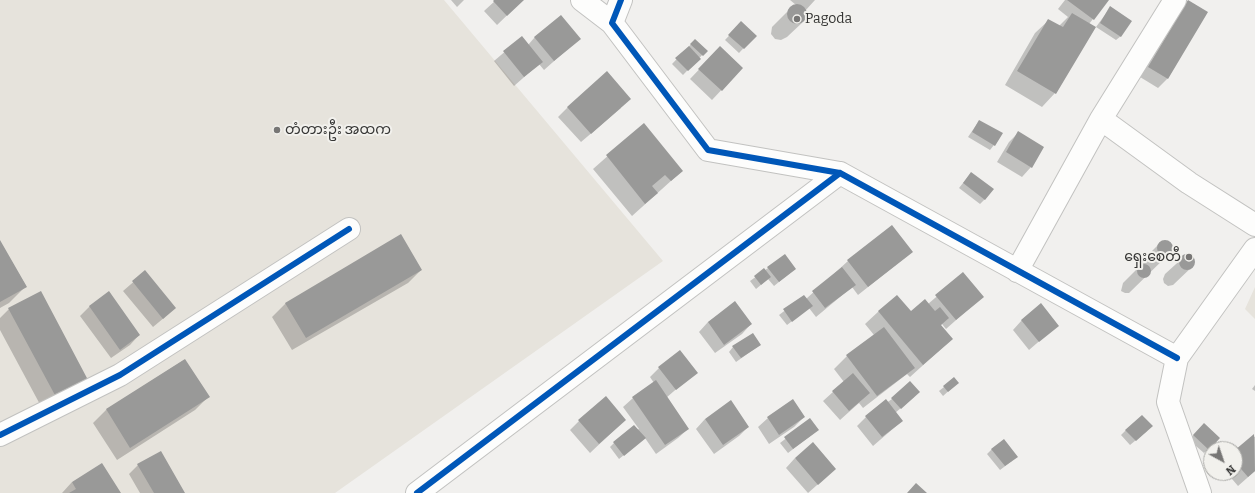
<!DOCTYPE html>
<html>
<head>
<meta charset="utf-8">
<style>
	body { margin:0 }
	#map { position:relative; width:1255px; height:493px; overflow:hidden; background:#f1f0ee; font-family:Bitter,serif }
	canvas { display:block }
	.north { position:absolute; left:1203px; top:441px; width:40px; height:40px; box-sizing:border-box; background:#f2f1ed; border:1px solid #a6a6a3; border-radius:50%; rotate:140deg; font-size:11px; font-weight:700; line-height:16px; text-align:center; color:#353534 }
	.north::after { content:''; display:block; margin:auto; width:14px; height:18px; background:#777675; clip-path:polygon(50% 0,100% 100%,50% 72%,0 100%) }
</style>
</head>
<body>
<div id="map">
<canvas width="1255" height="493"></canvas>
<div class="north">N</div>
</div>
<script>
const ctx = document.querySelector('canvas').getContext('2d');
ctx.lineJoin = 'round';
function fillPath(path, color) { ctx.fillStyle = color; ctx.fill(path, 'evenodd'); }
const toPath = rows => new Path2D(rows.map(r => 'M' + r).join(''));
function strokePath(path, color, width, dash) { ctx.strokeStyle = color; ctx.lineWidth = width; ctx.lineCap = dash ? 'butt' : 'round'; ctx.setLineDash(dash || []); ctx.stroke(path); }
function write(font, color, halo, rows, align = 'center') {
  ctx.font = font + ' Bitter,"Noto Sans Myanmar",serif'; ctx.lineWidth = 4; ctx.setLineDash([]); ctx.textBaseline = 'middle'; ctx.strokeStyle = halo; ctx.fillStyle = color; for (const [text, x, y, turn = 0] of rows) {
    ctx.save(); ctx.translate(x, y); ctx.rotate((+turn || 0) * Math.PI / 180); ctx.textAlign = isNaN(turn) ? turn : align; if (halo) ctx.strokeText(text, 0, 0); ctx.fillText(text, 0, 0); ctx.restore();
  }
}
const built = toPath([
	[0,0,444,0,663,261,335,493,0,493],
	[1255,287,1255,319,1245,309]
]);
const shadow = toPath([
	[451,0,464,0,457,7],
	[496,0,523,0,497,25,484,11],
	[790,0,815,0,805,11,806,15,804,21,787,37,781,40,775,39,771,34,772,27,793,6,796,5],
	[1065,0,1108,0,1089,24,1055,93,1042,107,1005,85,1035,33,1049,20,1059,26,1068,17,1058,9],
	[1188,1,1167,79,1158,88,1140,77,1179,10],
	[1110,8,1121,36,1116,40,1096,27],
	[741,23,755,36,739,53,725,40],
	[522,37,528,45,535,37,579,39,544,70,539,64,514,86,494,61],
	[695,40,706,51,683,75,672,64],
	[711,57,742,68,712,100,690,79],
	[568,107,621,108,581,142,558,117],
	[979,121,994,145,990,150,968,137],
	[644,124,682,171,632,216,593,169],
	[1018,133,1031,167,1022,177,997,162,1009,142],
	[971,173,985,199,980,204,959,188],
	[1166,241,1170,244,1172,248,1170,253,1129,293,1125,293,1121,291,1123,283,1141,265,1144,259,1161,242],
	[0,242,26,286,9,303,0,308],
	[912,252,858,295,852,287,816,317,809,308,787,325,779,315,804,296,806,299,848,261],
	[1186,255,1191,256,1194,260,1194,265,1173,285,1168,286,1164,283,1163,279,1165,274],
	[768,268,795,269,774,286,768,279,756,289,750,281],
	[421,270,408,283,292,350,272,317,286,303],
	[145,272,165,317,153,327,123,291],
	[963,274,982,297,946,329,942,324,940,325,952,339,910,377,907,374,863,408,859,403,840,420,823,401,844,382,834,369,847,356,874,335,865,324,879,311,911,312,928,304],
	[735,303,751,324,742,334,715,353,699,332,708,322],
	[90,306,139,335,130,345,111,358,80,316],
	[9,309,87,380,43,410,0,330,0,318],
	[1022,320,1058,325,1029,350,1013,330],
	[760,345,736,362,729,352,733,347],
	[184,360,208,397,195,410,117,460,93,423,106,410],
	[659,368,696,372,666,398,688,429,678,438,656,454,645,438,619,459,610,447,614,443,639,429,623,407,633,398,654,383,650,377],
	[1255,385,1255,391,1252,389],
	[944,387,953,387,943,396,939,391],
	[914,397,895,413,902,421,873,446,857,426,866,417,892,399],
	[804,417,794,427,769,444,758,427,768,418],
	[705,419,748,427,739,436,714,454,696,429],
	[625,420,590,453,570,430,579,421],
	[810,420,818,430,788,453,780,443],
	[1204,424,1219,438,1204,453,1189,440],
	[1126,430,1147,431,1130,445,1121,435],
	[1253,436,1255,437,1255,471,1238,486,1227,473,1235,473,1235,451],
	[992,449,1012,461,1000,470,987,454],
	[795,458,825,478,808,493,786,468],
	[138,465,184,493,140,493,129,474],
	[72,482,119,493,62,493]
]);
const building = toPath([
	[494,0,524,0,507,16,493,1],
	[1067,0,1109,0,1094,20],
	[1188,0,1208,12,1168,79,1148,67],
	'787 14a10 10 0 1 1 20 0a10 10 0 1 1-20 0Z',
	[1110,6,1132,21,1121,37,1100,23],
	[1072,13,1096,27,1056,94,1017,71,1048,19,1063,27],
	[561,15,581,39,554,61,534,37],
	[741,21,757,36,744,49,728,35],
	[522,36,543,62,524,77,503,51],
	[695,39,708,51,703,56,690,44],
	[689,46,701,59,688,71,675,58],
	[720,46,743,68,722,91,698,69],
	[607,71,631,99,591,134,567,107],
	[979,120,1003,133,995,146,972,132],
	[644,123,683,171,671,181,665,175,652,186,658,193,645,204,606,155],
	[1018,131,1044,147,1032,168,1006,152],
	[971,172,994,189,985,200,963,183],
	[892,225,913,252,868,287,847,260],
	[401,234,422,270,306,338,285,303],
	[0,240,27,287,0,302],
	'1157 248a8 8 0 1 1 16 0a8 8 0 1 1-16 0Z',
	[785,254,796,269,779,282,767,267],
	'1179 262a8 8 0 1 1 16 0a8 8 0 1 1-16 0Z',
	'1137 271a7 7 0 1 1 14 0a7 7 0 1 1-14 0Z',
	[842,267,856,285,825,308,812,291],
	[764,268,771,277,761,285,754,276],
	[145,270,176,308,163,319,132,281],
	[963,272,984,297,956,320,935,295],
	[41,291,88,380,56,397,8,308],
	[109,291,140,335,120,350,89,306],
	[804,295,813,306,792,322,783,309],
	[897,295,911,311,925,299,935,311,940,307,949,318,941,325,953,339,923,365,878,311],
	[735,301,752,324,724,345,708,322],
	[1041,303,1059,326,1039,342,1021,320],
	[884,327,915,368,877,396,846,355],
	[753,333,761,345,741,358,732,346],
	[680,350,698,373,676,390,658,367],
	[185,359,210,397,130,448,106,409],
	[853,373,870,393,849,411,832,391],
	[954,377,959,383,948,392,943,386],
	[656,380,689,429,665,445,632,397],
	[910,381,920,392,901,409,891,398],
	[606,396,626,420,599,444,578,420],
	[793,399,805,417,779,435,767,417],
	[886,399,903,421,882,437,865,416],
	[731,400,749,427,723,445,705,419],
	[1142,415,1153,426,1136,441,1125,430],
	[810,418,819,430,793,449,784,437],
	[1204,423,1220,438,1209,450,1193,435],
	[634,425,646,438,624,456,613,442],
	[1254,434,1255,471,1248,477,1235,462,1235,450],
	[1004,439,1018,457,1005,466,991,449],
	[813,442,836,469,818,485,795,458],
	[161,451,185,493,154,493,137,464],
	[102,463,121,493,69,493,76,489,72,482],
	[916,483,927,493,907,493]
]);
const minor = toPath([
	[582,0,612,23],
	[621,0,612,23,708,150,840,173,1177,358],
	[1101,119,1189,183,1255,225],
	[1017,271,1101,119,1175,0],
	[0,435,120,375,349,229],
	[417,493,840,173],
	[1200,493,1168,402,1177,358,1255,249]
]);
const cycleway = toPath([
	[621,0,612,23,708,150,840,173,1177,358],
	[0,435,120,375,349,229],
	[417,493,840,173]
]);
const markers = [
	[797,19,4,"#777675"],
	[277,130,4,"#777675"],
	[1189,257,4,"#777675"]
];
const poiNames = [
	["Pagoda",805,19],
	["တံတားဦး အထက",285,130],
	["ရှေးစေတီ",1181,257,"right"]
];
fillPath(built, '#e6e3dc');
fillPath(shadow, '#0003');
fillPath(building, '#999998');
strokePath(minor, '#c2c2c0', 24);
strokePath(minor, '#fdfdfc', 22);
strokePath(cycleway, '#0057b8', 6);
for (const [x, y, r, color] of markers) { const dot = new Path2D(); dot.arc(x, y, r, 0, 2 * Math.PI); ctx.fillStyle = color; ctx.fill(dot); strokePath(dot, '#f2f1ed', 1.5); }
write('14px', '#353534', '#f2f1ed', poiNames, 'left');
</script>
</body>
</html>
